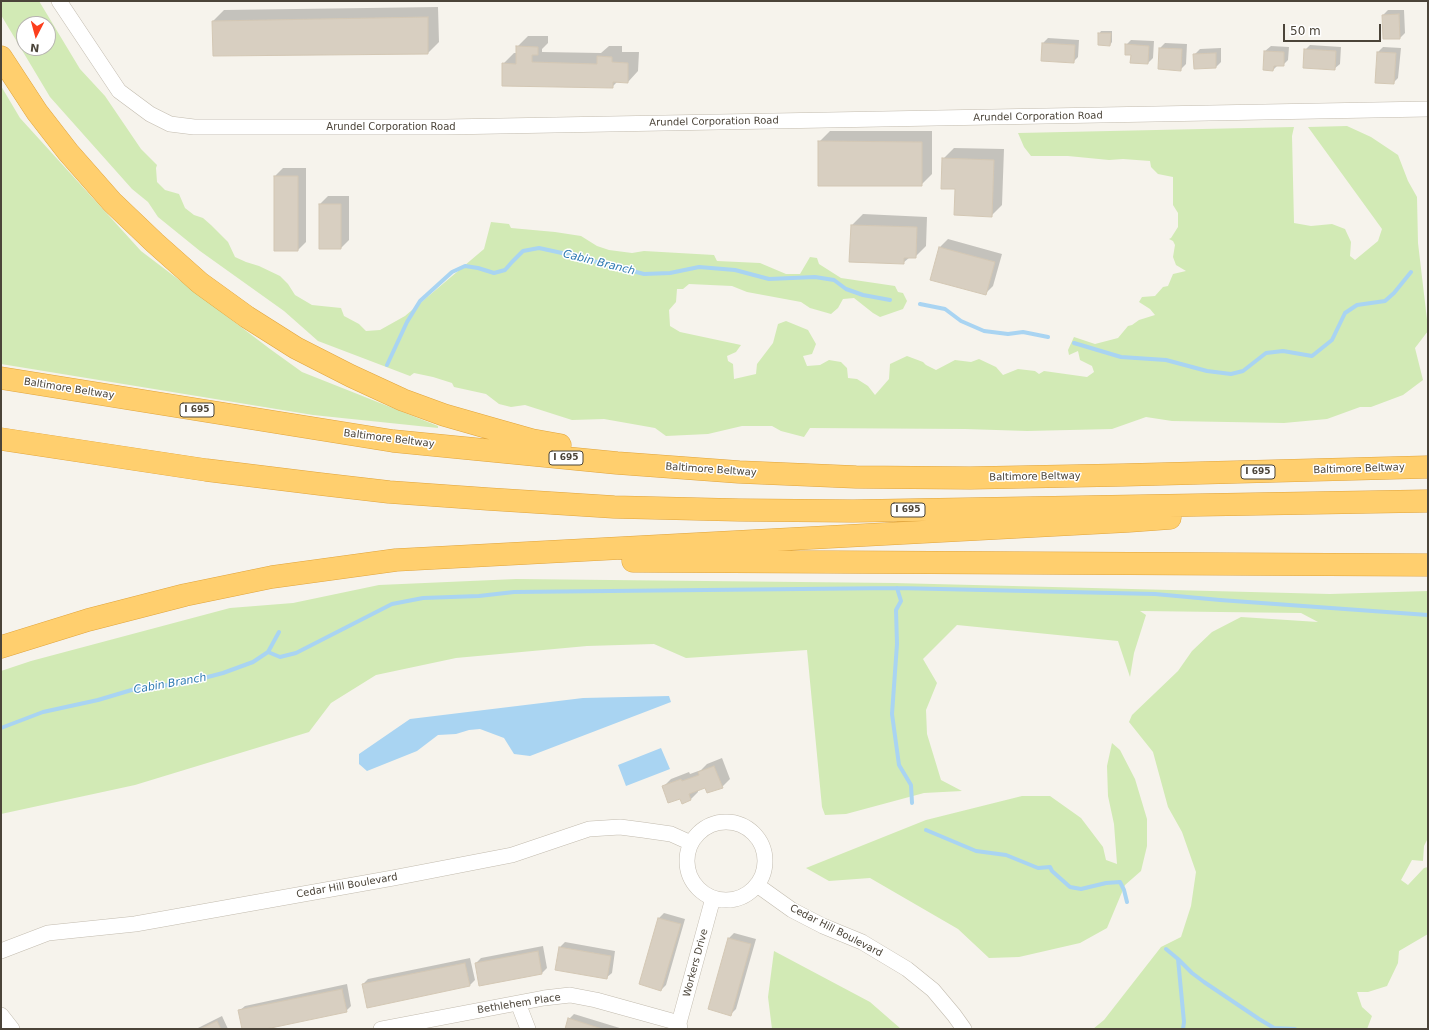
<!DOCTYPE html>
<html>
<head>
<meta charset="utf-8">
<style>
	body { margin:0 }
	#map { position:relative; width:1429px; height:1030px; overflow:hidden; background:#f6f3ec; font-family:"DejaVu Sans",sans-serif }
	canvas { display:block }
	.frame { position:absolute; inset:0; border:2px solid #4b4439; pointer-events:none }
	.north { position:absolute; left:16px; top:16px; width:40px; height:40px; box-sizing:border-box; background:#fff; border:1px solid #b7b4b0; border-radius:50%; rotate:186deg; font-size:11px; font-weight:700; line-height:16px; text-align:center; color:#4b4439 }
	.north::after { content:''; display:block; margin:auto; width:14px; height:18px; background:#fc3f1d; clip-path:polygon(50% 0,100% 100%,50% 72%,0 100%) }
	.scale { position:absolute; left:1283px; top:24px; width:98px; height:18px; box-sizing:border-box; border:2px solid #4b4439; border-top:0; padding-left:5px; font-size:12px; line-height:14px; white-space:nowrap; color:#4b4439; -webkit-text-stroke:3px #fff; paint-order:stroke }
</style>
</head>
<body>
<div id="map">
<canvas width="1429" height="1030"></canvas>
<div class="frame"></div>
<div class="north">N</div>
<div class="scale">50 m</div>
</div>
<script>
const ctx = document.querySelector('canvas').getContext('2d');
ctx.lineJoin = 'round';
function fillPath(path, color) { ctx.fillStyle = color; ctx.fill(path, 'evenodd'); }
const toPath = rows => new Path2D(rows.map(r => 'M' + r).join(''));
function strokePath(path, color, width, dash) { ctx.strokeStyle = color; ctx.lineWidth = width; ctx.lineCap = dash ? 'butt' : 'round'; ctx.setLineDash(dash || []); ctx.stroke(path); }
function write(font, color, halo, rows, align = 'center') {
  ctx.font = font + ' "DejaVu Sans",sans-serif'; ctx.lineWidth = 3; ctx.setLineDash([]); ctx.textBaseline = 'middle'; ctx.strokeStyle = halo; ctx.fillStyle = color; for (const [text, x, y, turn = 0] of rows) {
    ctx.save(); ctx.translate(x, y); ctx.rotate((+turn || 0) * Math.PI / 180); ctx.textAlign = isNaN(turn) ? turn : align; if (halo) ctx.strokeText(text, 0, 0); ctx.fillText(text, 0, 0); ctx.restore();
  }
}
const green = toPath([
	[1,1,39,1,80,69,105,96,141,149,157,165,156,168,157,182,165,190,179,194,185,208,194,215,203,218,211,225,228,242,235,257,246,262,259,266,280,276,288,284,295,295,312,305,341,308,344,316,359,324,366,331,380,330,405,316,484,249,491,222,509,224,511,228,555,232,581,236,597,246,609,250,632,253,644,251,714,255,717,261,760,263,786,274,800,274,810,257,817,258,819,264,841,278,895,286,898,292,903,293,907,301,903,309,880,317,873,313,854,298,843,299,838,308,831,314,810,308,801,302,747,292,732,286,689,284,683,289,677,289,676,302,669,310,670,326,680,332,741,345,736,352,727,356,728,361,733,364,734,379,756,374,757,364,773,343,778,324,786,321,808,330,816,344,812,354,803,356,807,366,820,365,829,360,841,362,847,368,848,378,857,379,868,386,875,395,889,379,890,364,907,356,923,362,926,365,936,370,955,360,971,362,979,359,996,367,1003,375,1018,369,1035,371,1039,374,1044,371,1087,377,1094,372,1092,366,1080,360,1078,351,1069,355,1068,350,1074,337,1095,344,1118,338,1128,326,1132,325,1139,320,1155,315,1150,309,1139,302,1142,297,1155,296,1163,287,1168,286,1173,274,1186,271,1176,265,1173,257,1175,245,1173,241,1169,239,1171,238,1178,227,1178,213,1173,205,1173,177,1158,174,1151,167,1150,161,1123,159,1109,160,1068,156,1031,156,1024,147,1018,133,1294,127,1292,136,1294,223,1311,226,1332,224,1345,229,1351,242,1350,256,1355,260,1378,241,1382,229,1308,127,1347,126,1371,137,1398,155,1408,181,1417,197,1418,243,1428,328,1428,331,1415,348,1423,380,1403,395,1371,407,1360,407,1327,419,1284,423,1172,421,1146,417,1112,429,1027,431,965,429,810,428,804,437,781,431,772,426,742,426,708,434,666,436,655,428,604,419,572,420,525,405,511,407,499,404,486,394,454,387,452,383,433,377,414,373,410,376,318,341,284,311,200,251,158,217,148,202,132,189,50,97,1,15],
	[24,24,48,24,48,48,24,48],
	[1,86,20,118,141,251,270,349,302,372,438,426,438,428,313,415,1,364],
	[516,579,894,583,1330,594,1428,591,1428,838,1424,846,1423,861,1412,860,1401,880,1408,885,1424,868,1428,867,1428,934,1399,951,1398,963,1387,986,1368,992,1357,992,1362,1007,1372,1016,1367,1029,1093,1029,1104,1020,1161,947,1181,937,1191,906,1196,872,1182,832,1168,807,1153,752,1129,722,1132,715,1178,671,1192,651,1212,632,1241,617,1318,622,1301,613,1140,611,1146,615,1134,653,1130,677,1118,641,957,625,923,659,937,683,926,710,927,734,941,780,962,791,924,793,846,814,825,815,822,807,807,650,686,658,654,644,587,646,456,658,376,675,331,703,309,732,135,785,1,814,1,671,31,661,230,608,293,603,379,585],
	[1112,743,1120,750,1135,779,1147,819,1147,846,1141,871,1125,885,1107,928,1080,943,1019,957,989,958,958,929,870,878,829,881,806,868,926,820,1022,796,1050,796,1081,818,1103,847,1106,860,1117,864,1114,824,1108,796,1107,766],
	[774,951,870,1002,901,1029,772,1029,768,997]
]);
const water = toPath([
	[669,696,671,702,530,756,514,754,504,738,480,729,469,730,456,734,438,735,417,751,367,771,359,764,359,754,410,719,583,698],
	[661,748,670,769,626,786,618,765]
]);
const shadow = toPath([
	[438,7,439,42,428,53,213,21,224,10],
	[1388,10,1404,10,1405,33,1400,38,1383,15],
	[1101,31,1112,31,1112,42,1110,45,1099,34],
	[528,36,548,36,548,43,542,49,542,52,601,53,609,46,622,46,622,52,639,52,638,71,628,82,618,81,612,87,503,64,514,53,517,53,517,47],
	[1048,38,1079,40,1078,57,1073,62,1043,43],
	[1131,40,1154,41,1153,58,1148,63,1132,54,1126,45],
	[1165,43,1187,44,1186,64,1180,70,1159,68,1160,48],
	[1310,45,1341,47,1340,64,1334,69,1305,50],
	[1271,46,1289,47,1288,60,1283,65,1278,65,1273,70,1264,69,1265,51],
	[1383,47,1401,48,1398,78,1393,83,1378,52],
	[1221,48,1221,62,1216,67,1195,54,1200,49],
	[830,131,932,131,932,174,921,185,819,142],
	[954,148,1004,149,1002,205,991,216,956,189,943,159],
	[283,168,306,168,306,242,298,250,275,250,275,176],
	[328,196,349,196,349,240,341,248,320,204],
	[863,214,927,217,926,246,915,257,910,257,903,263,851,261,852,225],
	[948,239,1002,254,993,286,985,294,940,247],
	[722,758,730,779,722,787,706,787,698,790,698,792,691,799,680,798,663,787,671,779,689,772,690,774,701,770,707,764],
	[664,913,685,919,666,985,661,990,659,918],
	[734,933,756,939,736,1009,731,1014,729,938],
	[565,942,615,951,612,973,606,978,560,947],
	[543,946,547,968,542,973,480,985,476,963,481,958],
	[470,958,475,980,470,985,363,984,368,979],
	[347,984,351,1006,346,1011,261,1029,243,1029,239,1011,245,1006],
	[574,1014,623,1029,566,1029,569,1019],
	[222,1016,228,1029,196,1029]
]);
const stream = toPath([
	[920,304,945,309,961,321,984,331,1008,334,1023,332,1048,337],
	[1074,343,1121,357,1166,360,1207,371,1231,374,1243,371,1266,353,1283,351,1312,356,1332,340,1345,313,1357,305,1385,301,1394,293,1411,272],
	[387,365,407,322,420,301,452,272,465,266,478,268,494,273,505,270,512,262,523,251,539,248,562,253,644,274,670,273,699,267,735,270,769,279,815,277,834,280,846,289,863,295,890,300],
	[897,588,901,601,896,610,897,644,892,714,899,765,911,785,912,803],
	[268,652,280,657,296,653,392,604,423,598,479,596,514,592,897,588,1155,594,1220,600,1428,615],
	[1,728,43,712,98,700,135,689,185,683,223,673,253,662,268,652,279,632],
	[926,830,976,851,1006,855,1038,868,1050,867,1052,871,1070,887,1081,889,1106,883,1120,882,1124,890,1127,902],
	[1166,949,1178,959,1184,1022,1183,1029],
	[1178,959,1192,973,1204,982,1259,1019,1274,1028,1295,1029]
]);
const building = toPath([
	[1399,14,1400,39,1383,39,1382,15,1399,14],
	[428,17,428,54,213,56,212,21,428,17],
	[1098,33,1111,33,1110,46,1098,45,1098,33],
	[1042,43,1075,45,1074,63,1041,61,1042,43],
	[1125,44,1149,46,1148,64,1130,63,1131,55,1125,55,1125,44],
	[516,46,538,47,538,55,532,55,532,62,597,64,597,56,612,57,612,62,628,63,628,83,613,82,613,88,502,86,502,63,516,64,516,46],
	[1159,48,1182,49,1181,71,1158,69,1159,48],
	[1304,49,1336,51,1335,70,1303,68,1304,49],
	[1264,51,1284,52,1284,66,1274,66,1273,71,1263,70,1264,51],
	[1377,52,1396,53,1394,84,1375,83,1377,52],
	[1216,53,1216,68,1194,69,1193,54,1216,53],
	[818,141,922,142,922,186,818,186,818,141],
	[942,158,994,160,992,217,954,215,955,189,941,189,942,158],
	[274,176,298,176,298,251,274,251,274,176],
	[319,204,341,204,341,249,319,249,319,204],
	[851,225,917,227,916,258,904,258,904,264,849,262,851,225],
	[939,247,995,262,986,295,930,280,939,247],
	[714,766,723,788,707,793,705,788,689,794,691,800,682,804,680,799,668,803,662,786,681,779,682,781,699,775,698,772,714,766],
	[658,918,681,924,661,991,639,984,658,918],
	[728,938,751,944,731,1016,708,1009,728,938],
	[559,947,611,956,607,979,555,970,559,947],
	[538,951,542,974,479,986,475,963,538,951],
	[465,963,470,986,367,1008,362,984,465,963],
	[342,989,347,1012,266,1029,242,1029,238,1010,342,989],
	[568,1018,602,1029,565,1029,568,1018],
	[217,1021,221,1029,200,1029,217,1021]
]);
const minor = toPath([
	[59,1,119,91,150,114,170,124,194,127,446,127,1428,109],
	'687 861a39 39 0 1 1 78 0a39 39 0 1 1-78 0Z',
	[757,885,792,910,823,926,862,942,907,969,933,990,954,1015,964,1029],
	[1,951,48,933,135,924,393,878,512,855,589,829,620,827,643,830,671,834,691,843],
	[518,1003,528,1029],
	[1,1015,12,1029],
	[381,1029,544,998,570,995,596,1000,679,1023],
	[680,1029,679,1023,713,898]
]);
const highway = toPath([
	[1,57,37,112,68,152,112,202,155,243,200,283,247,317,296,348,351,376,403,400,444,415,493,429,532,440,560,445],
	[1,378,393,441,617,463,739,472,856,477,970,478,1123,475,1428,467],
	[1,439,206,470,320,484,389,492,488,499,614,507,739,510,853,511,1428,501],
	[633,561,1428,565],
	[1,647,88,620,185,595,272,577,396,560,1129,521,1170,518]
]);
const shields = [
	[197,410,34],
	[566,458,34],
	[1258,472,34],
	[908,510,34]
];
const shieldNames = [
	["I 695",197,410],
	["I 695",566,458],
	["I 695",1258,472],
	["I 695",908,510]
];
const streetNames = [
	["Arundel Corporation Road",1038,117,-1],
	["Arundel Corporation Road",714,122,-1],
	["Arundel Corporation Road",391,127],
	["Baltimore Beltway",69,389,9],
	["Baltimore Beltway",389,439,7],
	["Baltimore Beltway",1359,469,-2],
	["Baltimore Beltway",711,470,4],
	["Baltimore Beltway",1035,477,-1],
	["Cedar Hill Boulevard",347,886,-10],
	["Cedar Hill Boulevard",836,931,27],
	["Workers Drive",696,963,-75],
	["Bethlehem Place",519,1004,-9]
];
const waterNames = [
	["Cabin Branch",599,263,14],
	["Cabin Branch",170,684,-10]
];
fillPath(green, '#d2eab5');
fillPath(water, '#a9d4f2');
fillPath(shadow, '#0003');
strokePath(stream, '#a9d4f2', 4);
fillPath(building, '#d8cfc1');
strokePath(building, '#d3c7b4', 1);
strokePath(minor, '#c2bbae', 16);
strokePath(highway, '#e0a43c', 23);
strokePath(minor, '#fff', 15);
strokePath(highway, '#ffcf6e', 22);
for (const [x, y, w] of shields) { const box = new Path2D(); box.roundRect(x - w / 2, y - 7, w, 14, 3); ctx.fillStyle = '#fff'; ctx.fill(box); strokePath(box, '#4b4439', 1); }
write('bold 9px', '#4b4439', null, shieldNames);
write('10px', '#4b4439', '#fff', streetNames);
write('italic 11px', '#2e7ab2', '#fff', waterNames);
</script>
</body>
</html>
